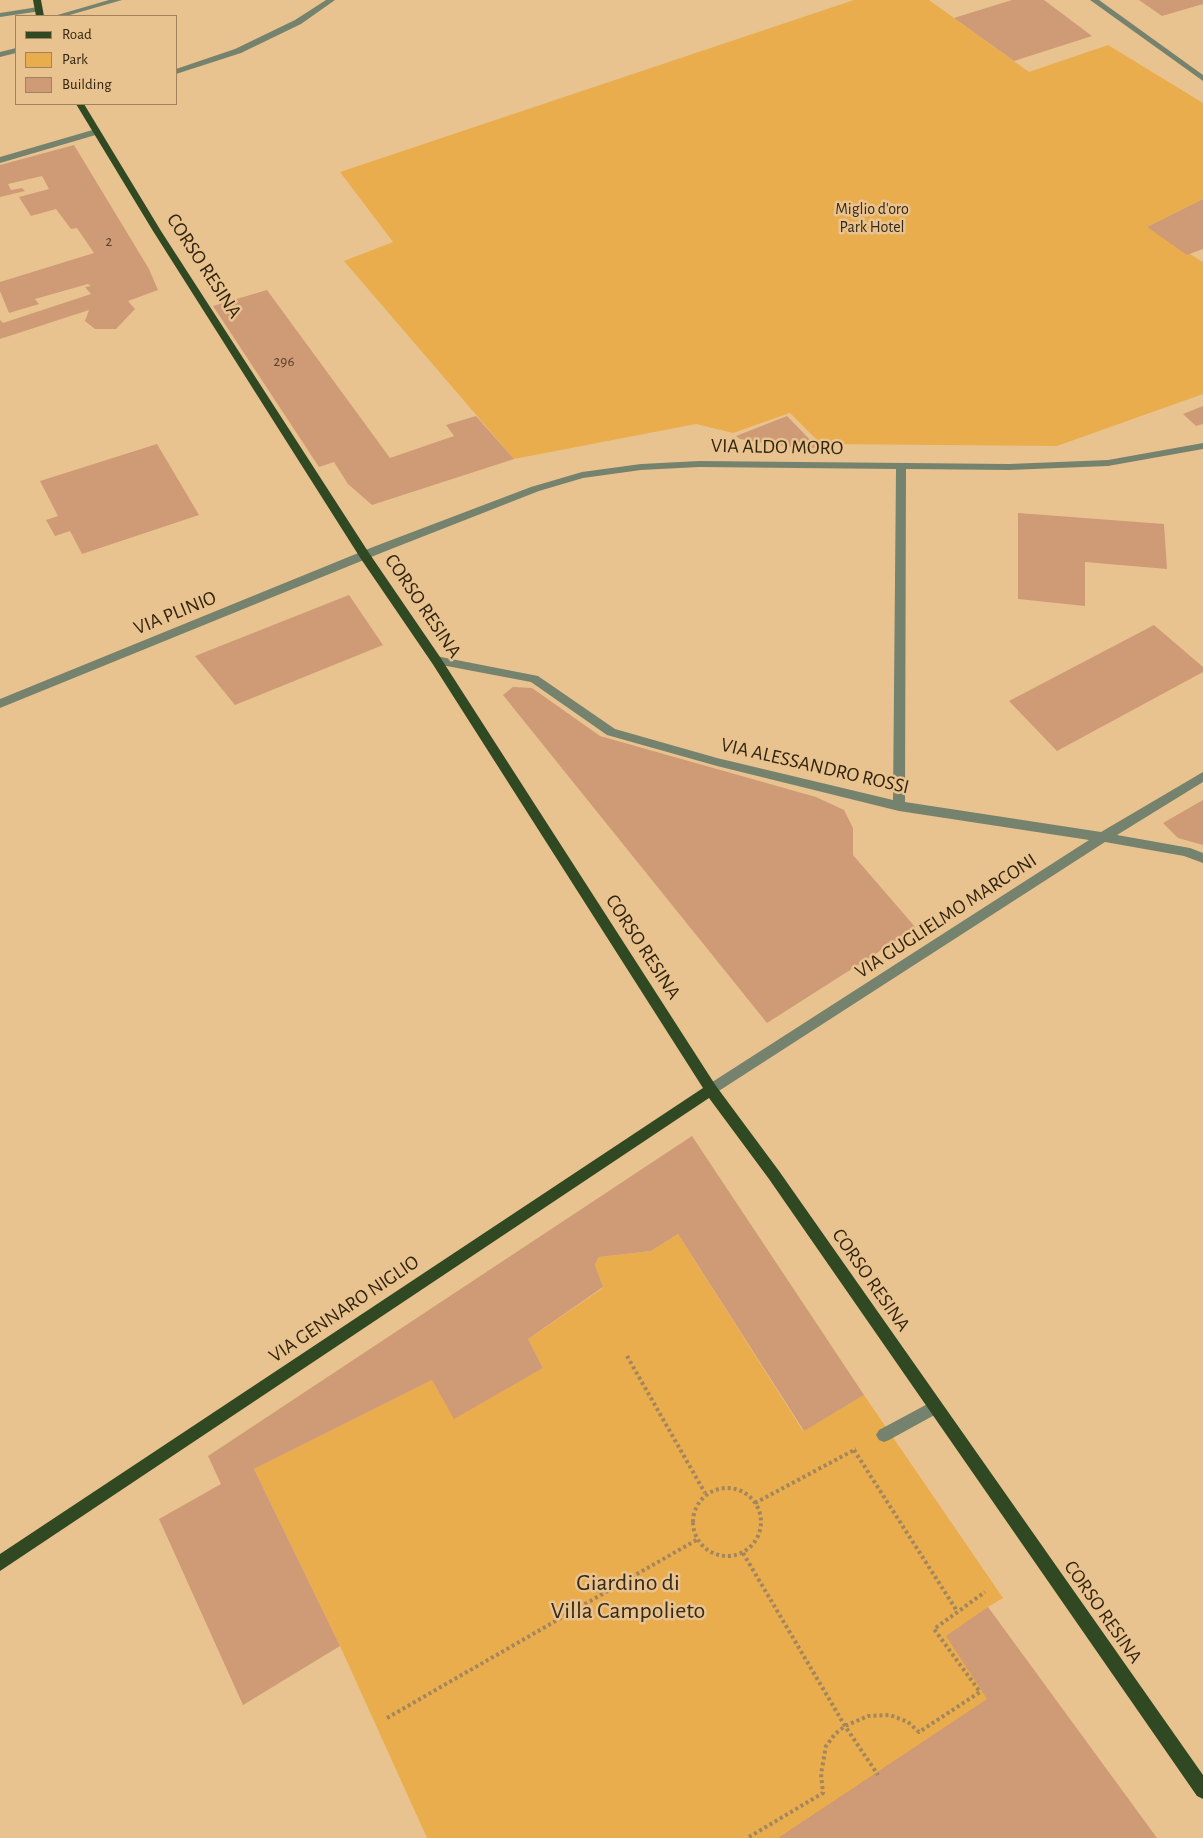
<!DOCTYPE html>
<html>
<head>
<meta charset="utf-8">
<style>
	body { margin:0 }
	#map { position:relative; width:1203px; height:1838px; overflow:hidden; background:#e9c38f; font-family:"Alegreya Sans",sans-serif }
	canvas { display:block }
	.legend { position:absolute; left:15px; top:15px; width:162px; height:90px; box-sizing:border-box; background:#e9c38f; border:1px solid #a0835c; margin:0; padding:6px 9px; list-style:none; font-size:15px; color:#32240f }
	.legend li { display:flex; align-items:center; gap:10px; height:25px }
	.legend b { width:25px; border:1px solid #a0835c }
</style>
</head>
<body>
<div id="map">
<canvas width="1203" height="1838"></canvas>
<ul class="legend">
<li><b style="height:6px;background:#304923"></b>Road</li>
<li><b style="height:14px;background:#eaad4e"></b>Park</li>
<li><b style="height:14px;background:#cf9a76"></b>Building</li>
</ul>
</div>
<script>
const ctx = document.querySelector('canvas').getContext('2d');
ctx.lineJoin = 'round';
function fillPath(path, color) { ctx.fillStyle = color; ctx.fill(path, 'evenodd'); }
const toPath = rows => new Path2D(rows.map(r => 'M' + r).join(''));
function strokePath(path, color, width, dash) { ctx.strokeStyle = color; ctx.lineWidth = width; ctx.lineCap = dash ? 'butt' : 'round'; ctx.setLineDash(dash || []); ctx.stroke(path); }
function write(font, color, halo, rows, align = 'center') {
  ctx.font = font + ' "Alegreya Sans",sans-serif'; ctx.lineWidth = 5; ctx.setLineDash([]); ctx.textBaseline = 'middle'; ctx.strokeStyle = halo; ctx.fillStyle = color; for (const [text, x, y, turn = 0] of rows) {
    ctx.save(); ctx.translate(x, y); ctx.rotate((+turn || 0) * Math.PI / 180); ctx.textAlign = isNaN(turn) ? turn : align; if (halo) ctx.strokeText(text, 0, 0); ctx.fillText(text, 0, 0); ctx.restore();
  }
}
const green = toPath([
	[854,0,929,0,1029,72,1108,45,1203,103,1203,199,1147,227,1203,262,1203,394,1057,446,821,444,790,413,733,433,696,424,514,459,344,261,393,242,340,172],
	[678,1234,803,1431,864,1395,1003,1598,988,1607,961,1634,1004,1697,779,1838,427,1838,340,1646,254,1469,432,1380,454,1418,543,1368,528,1339,603,1288,595,1265,599,1257,651,1251]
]);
const building = toPath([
	[1012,0,1044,0,1092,36,1014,61,954,18],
	[1139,0,1203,0,1203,4,1162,16],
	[74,145,149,269,158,290,128,301,135,309,116,329,95,329,85,321,89,310,0,339,0,320,3,323,91,294,85,287,91,286,88,284,35,299,39,304,9,313,0,291,0,282,94,253,77,228,71,229,56,209,31,216,19,197,49,189,42,176,8,184,11,190,22,188,25,191,0,197,0,165],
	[1203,199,1203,249,1187,255,1147,227],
	[267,290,390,458,454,436,446,425,476,416,514,459,372,505,348,484,334,462,319,467,213,306],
	[1203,406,1203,424,1196,426,1183,414],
	[787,416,818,448,795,448,740,439,736,436],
	[157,444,199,515,82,554,70,531,55,536,46,520,58,516,40,481],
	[1018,513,1164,524,1167,569,1085,562,1085,606,1018,599],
	[349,595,383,645,235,705,195,656],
	[1154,625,1203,667,1203,672,1057,751,1009,701],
	[513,687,532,688,600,736,816,797,844,810,853,828,853,855,916,928,767,1023,503,695],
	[1203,800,1203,845,1178,838,1163,823],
	[692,1136,864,1395,804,1431,678,1234,651,1251,599,1257,595,1265,603,1287,528,1339,543,1368,454,1419,432,1380,254,1469,340,1646,243,1705,159,1519,221,1484,208,1456],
	[988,1607,1157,1838,778,1838,987,1699,946,1636]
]);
const path = toPath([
	[627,1356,705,1493],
	[854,1450,957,1611],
	'693 1522a34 34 0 1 1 68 0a34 34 0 1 1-68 0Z',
	[755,1503,856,1449],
	[743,1553,845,1726,878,1775],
	[387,1718,698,1539],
	[749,1837,823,1793,821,1774,826,1746,835,1734,845,1726,868,1716,890,1715,908,1722,919,1732,980,1692,934,1629,985,1592]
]);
const minor = toPath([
	[109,0,122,0,66,16,54,16,109,0],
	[326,0,335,0,301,24,241,53,176,74,176,69,235,49,295,20,326,0],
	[1090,0,1099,0,1203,75,1203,81,1090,0],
	[38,7,42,9,41,11,0,17,0,13,38,7],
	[16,48,16,53,0,57,0,52,16,48],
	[96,129,100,132,99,134,0,163,0,157,96,129],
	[1203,443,1203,449,1108,466,1009,470,906,469,905,802,1101,832,1203,772,1203,782,1117,835,1190,848,1203,853,1203,863,1184,856,1105,842,711,1096,706,1094,704,1090,706,1086,1089,840,899,811,717,766,607,735,531,682,436,664,430,660,436,656,538,676,615,729,717,758,893,800,896,469,699,467,641,470,583,478,539,491,381,553,0,708,0,699,373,547,531,487,582,472,641,464,699,461,1009,464,1108,460,1203,443],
	[935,1400,940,1402,943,1407,940,1412,889,1440,884,1442,879,1440,876,1435,879,1430,935,1400]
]);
const major = toPath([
	[33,0,41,0,44,16,36,16,33,0],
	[76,104,84,104,161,231,369,553,440,657,716,1086,779,1171,1203,1775,1203,1799,1197,1796,769,1179,709,1098,0,1571,0,1554,703,1088,432,663,361,559,153,231,76,104]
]);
const farNumbernames = [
	["2",109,241],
	["296",284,361]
];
const farParknames = [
	["Miglio d'oro",872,209],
	["Park Hotel",872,227]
];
const streetNames = [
	["CORSO RESINA",204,266,57],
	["VIA ALDO MORO",777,447,1],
	["CORSO RESINA",423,606,56],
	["VIA PLINIO",175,613,-22],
	["VIA ALESSANDRO ROSSI",815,766,13],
	["VIA GUGLIELMO MARCONI",946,916,-33],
	["CORSO RESINA",643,947,57],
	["CORSO RESINA",871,1280,55],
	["VIA GENNARO NIGLIO",344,1309,-34],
	["CORSO RESINA",1103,1612,55]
];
const nearParknames = [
	["Giardino di",628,1583],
	["Villa Campolieto",628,1611]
];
fillPath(green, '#eaad4e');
fillPath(building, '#cf9a76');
strokePath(path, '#a2865e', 4, [3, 3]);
fillPath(minor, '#75836e');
fillPath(major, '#304923');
write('15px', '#594229', null, farNumbernames);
write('16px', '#362916', '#e9c38f', farParknames);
write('20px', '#32240f', '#e9c38f', streetNames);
write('24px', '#362916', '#e9c38f', nearParknames);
</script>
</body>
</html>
